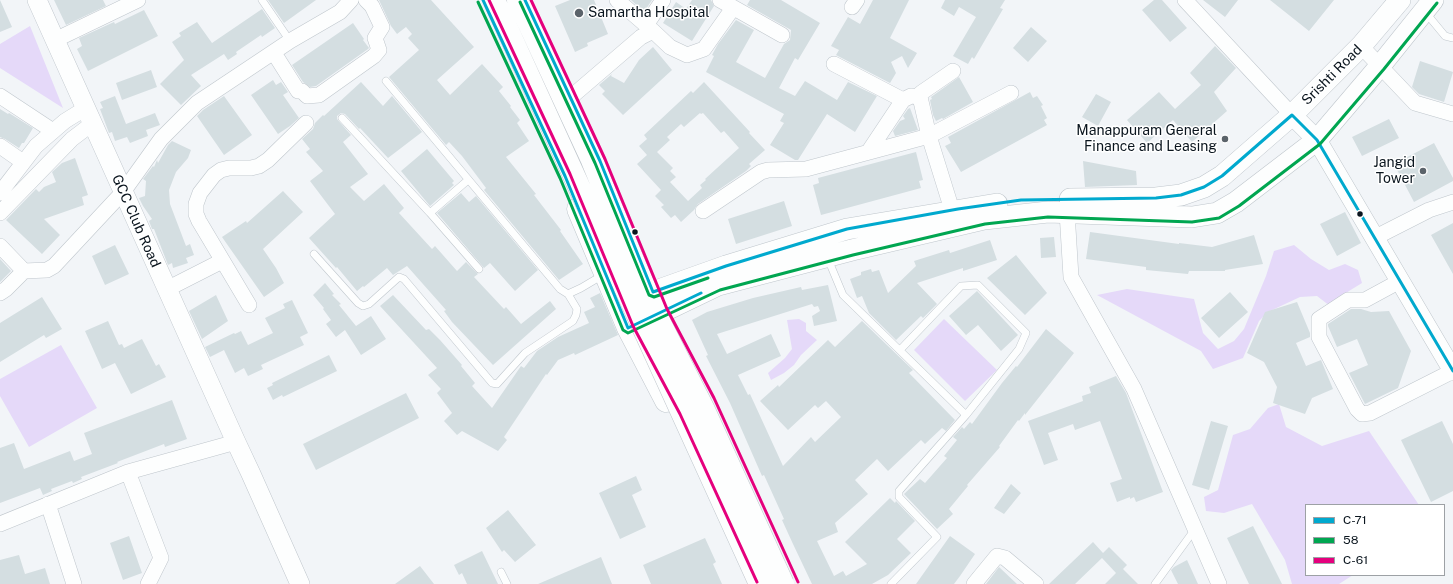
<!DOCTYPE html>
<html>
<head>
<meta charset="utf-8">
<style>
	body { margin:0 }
	#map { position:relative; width:1453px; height:584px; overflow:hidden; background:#f2f5f8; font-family:"Public Sans",sans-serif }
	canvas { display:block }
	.legend { position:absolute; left:1305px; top:504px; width:140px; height:72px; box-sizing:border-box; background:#fff; border:1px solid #9da1a5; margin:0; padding:5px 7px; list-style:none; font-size:12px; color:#0a151e }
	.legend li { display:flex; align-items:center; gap:8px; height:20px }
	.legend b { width:20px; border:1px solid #9da1a5 }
</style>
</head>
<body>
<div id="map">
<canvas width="1453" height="584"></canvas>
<ul class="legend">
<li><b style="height:5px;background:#00a9ce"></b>C-71</li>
<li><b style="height:5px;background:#00a651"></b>58</li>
<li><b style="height:5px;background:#e5007d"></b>C-61</li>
</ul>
</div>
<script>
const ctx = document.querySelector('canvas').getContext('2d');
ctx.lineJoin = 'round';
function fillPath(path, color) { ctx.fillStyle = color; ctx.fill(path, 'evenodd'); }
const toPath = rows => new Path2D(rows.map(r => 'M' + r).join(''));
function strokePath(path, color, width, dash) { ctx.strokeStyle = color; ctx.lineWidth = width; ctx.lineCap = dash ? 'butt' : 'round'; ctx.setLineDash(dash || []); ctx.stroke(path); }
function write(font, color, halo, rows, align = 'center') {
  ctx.font = font + ' "Public Sans",sans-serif'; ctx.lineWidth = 3; ctx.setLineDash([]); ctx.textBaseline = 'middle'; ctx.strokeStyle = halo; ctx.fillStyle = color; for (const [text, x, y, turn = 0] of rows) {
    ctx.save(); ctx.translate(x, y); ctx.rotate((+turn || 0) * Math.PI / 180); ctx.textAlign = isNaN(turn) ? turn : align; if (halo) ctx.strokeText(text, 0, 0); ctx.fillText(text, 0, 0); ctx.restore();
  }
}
const green = toPath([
	[30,26,63,108,0,68,0,44],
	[1294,245,1311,259,1329,270,1345,264,1358,270,1362,283,1349,291,1330,306,1317,296,1300,297,1268,312,1259,321,1243,358,1213,369,1201,351,1097,295,1127,289,1194,299,1203,333,1218,349,1234,341,1244,329,1266,276,1274,251],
	[799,319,806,323,806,331,817,340,801,355,794,365,784,373,771,380,768,373,785,358,792,349,787,320],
	[944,319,997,370,965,401,914,350],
	[61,345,97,408,29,447,0,396,0,379],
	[1279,404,1286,427,1322,446,1369,431,1419,505,1306,505,1306,575,1353,575,1339,584,1292,584,1285,560,1252,504,1224,513,1206,511,1204,497,1218,490,1233,435,1250,429,1268,408]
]);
const building = toPath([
	[0,0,12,27,0,32],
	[54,0,103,0,106,6,66,25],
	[268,0,316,0,284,23],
	[379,0,431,0,474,47,437,80,450,95,482,64,503,87,499,91,511,106,510,107,520,120,517,123,529,141,506,157,536,194,534,195,561,230,560,231,583,264,559,280,484,190,486,188,462,156,449,142,446,145,389,77,419,50,408,38,412,34,406,27,397,34,391,26],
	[570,0,594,0,608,34,587,43,588,46,575,52,555,6],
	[631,0,652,0,644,12],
	[692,0,711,0,714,6,692,41,663,23,676,2,686,9],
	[750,0,781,0,820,23,798,60,795,58,779,88,795,96,805,81,837,100,848,82,877,96,855,132,827,114,798,160,795,160,770,145,784,123,780,121,784,114,706,72,714,56,712,55,718,44,736,20,754,30,736,62,765,78,784,44,790,40,791,30,747,5],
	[873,0,909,0,890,38,917,53,908,68,902,56,891,62,896,73,890,83,836,55,839,50,831,46,848,17,860,24],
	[945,0,1005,0,1000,8,1003,9,974,59,972,57,968,64,953,56,976,17,959,7,954,16,941,8],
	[1154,0,1162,0,1187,28,1170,42,1142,10],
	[1203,0,1238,0,1225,17],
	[1270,0,1334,0,1309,31],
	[262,9,275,28,262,37,261,35,236,52,237,54,228,60,224,54,191,75,201,86,181,105,160,84,184,60,172,42,181,36,179,33,197,22,212,43],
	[144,10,158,36,88,71,77,49,82,46,79,38,114,22,115,24],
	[353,23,364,39,363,40,369,48,368,49,316,86,310,87,303,82,292,65],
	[1031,27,1047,41,1028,62,1013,48],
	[1215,46,1236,68,1214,92,1227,111,1192,142,1173,120,1147,143,1127,120,1159,92,1175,109,1201,85,1190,73],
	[653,47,672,70,623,115,602,94,605,91,599,85,612,74,611,76,624,83,639,60],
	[1420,61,1453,72,1444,102,1419,94,1412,87],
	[151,70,157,87,122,100,116,83],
	[959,77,973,102,943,119,942,118,936,121,933,115,930,100,932,99,931,97],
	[273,80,276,85,281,82,288,92,283,95,299,118,290,126,278,134,251,95],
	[361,82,383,106,392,96,438,151,422,132,388,158,360,128,359,129,345,114,341,113,337,116,337,119,351,135,343,142,368,174,350,187,364,201,384,184,404,208,399,213,432,249,435,246,457,271,466,262,478,274,474,277,504,309,506,307,521,324,550,301,556,309,493,365,452,322,444,311,446,310,407,266,393,275,387,268,364,287,363,286,357,291,337,267,336,268,309,238,335,214,310,181,323,171,306,152,310,149,302,139,313,129,315,123,323,115,324,116],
	[704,82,750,132,749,133,765,150,749,164,751,166,746,171,698,204,694,210,681,222,675,215,671,218,661,207,664,205,655,196,661,190,637,164,647,155,639,146,647,139,644,135,691,91,693,93],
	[700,113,701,114,703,113,721,133,724,131,739,148,705,179,706,180,700,185,702,188,688,201,670,182,676,177,670,171,673,168,657,152,670,140,667,137,681,124,684,127],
	[1030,92,1033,98,1037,96,1043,105,1041,106,1047,118,1044,120,1047,125,961,172,945,146,951,143,948,137],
	[1096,94,1111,102,1098,126,1082,117],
	[115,96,126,124,155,113,160,125,146,130,148,136,130,143,127,137,115,141,112,132,109,133,100,109,103,108,100,102],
	[224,96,252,135,224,155,197,116,203,110],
	[910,108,918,130,895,136,893,131,900,121,905,119,903,116,908,109],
	[0,109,8,114,9,113,33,128,24,143,22,143,19,148,5,139,0,137],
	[1389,119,1399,138,1362,156,1352,137],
	[172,141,191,150,188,158,176,172,169,190,170,204,186,246,190,244,194,255,186,258,188,263,173,268,172,263,168,265,154,229,152,229,149,221,152,219,143,206,139,198,145,196,146,181,143,179,153,166,154,167,157,160,158,163,168,145],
	[1434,143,1453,178,1453,181,1414,202,1394,164],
	[427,149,454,181,452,183,454,185,430,206,401,171],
	[916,152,923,180,919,181,921,188,821,215,813,185,819,183,818,178],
	[75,158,88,195,82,197,84,205,44,219,60,235,42,254,6,220,36,189,39,192,44,187,56,182,52,172,62,163],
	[1083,161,1136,171,1137,185,1085,187],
	[283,191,303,212,263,249,276,268,284,283,264,297,222,237,246,221,247,223],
	[461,193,469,202,476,196,538,270,515,291,490,263,484,268,437,213],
	[784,201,792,226,736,244,728,219],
	[1345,212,1361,243,1337,256,1320,224],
	[1453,223,1453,274,1431,235],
	[1090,232,1179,244,1179,243,1212,247,1254,235,1263,264,1225,270,1225,271,1189,271,1188,274,1146,270,1146,267,1086,259],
	[1054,237,1056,257,1041,258,1040,238],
	[990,240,997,260,963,271,963,268,917,283,937,304,923,318,921,316,896,340,869,313,862,296,857,298,850,279,861,275,861,272,871,269,872,272,879,270,888,293,916,266,914,261,949,250,950,253],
	[115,245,129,274,105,285,92,256],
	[1016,255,1047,293,1025,315,987,278],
	[0,259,11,271,0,282],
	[325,283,334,294,332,295,341,304,339,305,356,326,371,316,386,339,361,355,345,330,336,337,326,324,331,320,323,309,324,308,313,295],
	[828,285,837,321,814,326,812,316,820,311,818,306,814,307,812,304,717,334,727,354,771,334,781,356,738,375,748,395,750,394,783,466,811,437,815,442,841,417,826,401,818,408,815,405,788,430,760,401,778,385,779,387,828,340,835,347,862,321,913,370,909,373,955,420,946,431,942,428,925,444,921,440,888,471,877,459,855,480,868,494,835,523,838,532,817,541,834,576,843,571,846,576,867,564,845,542,890,498,895,503,896,501,915,521,897,539,911,553,888,575,872,584,812,584,793,544,782,520,784,519,764,475,762,476,730,403,706,356,708,355,692,320,707,312,753,298,801,287,802,290],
	[977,291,1018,335,1001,351,978,325,966,335,949,316],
	[1230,292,1248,312,1219,338,1201,318],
	[600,293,618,335,575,355,574,353,558,360,547,375,546,374,504,437,507,440,498,451,462,431,457,435,444,421,452,413,437,393,441,389,428,375,437,368,380,306,393,295,426,330,429,329,440,340,462,365,461,366,475,383,472,386,492,408,521,366,524,368,537,351,558,337,589,323,584,312,595,307,590,298],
	[216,295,228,321,202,339,189,311],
	[42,297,62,329,46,338,44,335,0,362,0,323],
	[292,300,308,333,300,337,304,345,261,365,263,369,248,376,244,368,235,373,224,350,210,357,205,347,234,333,235,334,241,331,248,345,273,333,265,318,285,308,283,304],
	[1297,302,1310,333,1310,337,1296,343,1306,366,1321,360,1333,389,1312,398,1305,414,1273,403,1277,387,1264,362,1247,353,1265,312],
	[1351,309,1361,309,1371,312,1389,311,1411,351,1398,388,1365,404,1349,373,1368,365,1357,339,1337,347,1328,326,1328,324],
	[108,321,119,345,122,344,124,348,142,339,156,366,159,364,166,377,131,394,115,363,102,369,85,331],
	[1046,329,1074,353,1025,415,1025,413,1019,421,1018,420,999,446,1000,447,967,485,968,486,949,509,953,514,937,529,904,494,920,479,925,483,947,458,944,456,957,440,953,437,962,427,964,429,970,422,972,424,1002,383,1016,366,1017,367],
	[329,355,337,371,283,397,282,395,273,400,267,388,273,385,272,383],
	[1116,376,1126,393,1163,492,1136,502,1134,497,1130,499,1130,497,1117,502,1110,483,1122,479,1100,421,1075,430,1073,424,1048,433,1058,460,1044,465,1028,421,1083,401,1082,396,1091,393,1089,387],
	[406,393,419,418,316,470,303,444],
	[172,400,187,439,165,447,164,444,117,462,118,463,81,477,82,479,73,483,72,481,51,489,52,491,43,495,40,488,0,503,0,448,14,443,24,469,70,451,74,461,92,454,84,433],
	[1211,421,1228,426,1209,490,1192,485],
	[1442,421,1453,444,1453,491,1431,502,1401,440],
	[636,476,642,490,632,495,646,527,620,539,599,493],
	[1011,484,1021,493,1004,514,994,508],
	[508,510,536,545,515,562,504,550,502,552,486,528],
	[1253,526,1282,584,1249,584,1227,538],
	[129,536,142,573,123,580,110,543],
	[950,536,975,554,960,576,954,584,916,584],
	[705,538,716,562,713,564,722,584,651,584,643,565],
	[1093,542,1103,553,1109,547,1127,565,1123,569,1138,584,1105,584,1116,573,1102,558,1075,584,1049,584],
	[482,551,498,584,467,584,462,573,459,575,454,565],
	[19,555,25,574,45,568,50,584,0,584,0,560],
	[601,557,612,584,538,584],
	[1187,560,1198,584,1178,584,1171,570,1174,567],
	[420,566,434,584,395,584],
	[999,567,1017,584,986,584]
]);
const service = toPath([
	[262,0,290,41],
	[1426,13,1445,36,1453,38],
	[386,81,560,289,568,294,581,288,603,275],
	[342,118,430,213,479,269],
	[430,213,468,180],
	[314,254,358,303,363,306,369,304,399,277,404,279,492,383,497,384,525,353,573,321,576,315,577,309,568,294],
	[828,259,843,295,966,415],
	[501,572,507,584],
	[891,584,937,537,899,497,899,491,966,415,1019,349,1026,333,978,285,961,286,900,350],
	[1155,584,1195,529]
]);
const minor = toPath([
	[617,0,653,31,670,47,687,55,704,49,733,8],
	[720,0,782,35],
	[1185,0,1292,115],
	[852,7,857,0],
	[646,25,663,0],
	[55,40,138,0],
	[1361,46,1415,103,1453,114],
	[274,53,298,91,302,91,307,96,319,95,374,56,379,50,375,38,382,27,372,6,366,0],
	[834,64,903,100],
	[0,96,53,131],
	[571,97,641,37,653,31],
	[0,146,23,162],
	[869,151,903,100,911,96,920,97],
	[0,193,36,146,65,121,86,108],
	[952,210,929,136,920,97,921,93,953,71],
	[703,211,761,172,768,170,806,169,929,136,1011,93],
	[1067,212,1071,277,1134,389,1219,584],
	[0,213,72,139,93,123],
	[1374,238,1429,210,1453,202],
	[0,246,24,271],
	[1400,281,1365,300,1348,300,1319,319,1319,337,1357,409,1362,414,1370,413,1453,371],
	[167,289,222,261],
	[0,293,6,289,24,271,47,270,54,266,123,192,161,139,197,103,290,41,340,12,351,0],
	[249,305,199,221,196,214,196,204,200,193,214,175,221,170,229,168,251,168,259,166,268,160,306,123],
	[128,472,161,558,148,584],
	[48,504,74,584],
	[0,524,128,472,236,442],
	[974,584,997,556,1005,558,1036,584]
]);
const tertiary = toPath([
	[37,0,236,442,251,474,300,584],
	[1292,115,1317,140,1453,371]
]);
const secondary = toPath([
	[1070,199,1156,198,1181,195,1204,187,1222,176,1292,115,1361,46,1400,0],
	[632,301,653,292,726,266,847,229,997,204],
	[641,322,718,285,852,250,984,219,1048,212,1192,217,1217,213,1236,202,1317,140,1380,66,1433,0]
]);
const primary = toPath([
	[578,209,628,328,666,401]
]);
const primaryBridge = toPath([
	[494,0,760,584],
	[518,0,592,160,633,260,661,325,704,410,783,584]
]);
const bus1 = toPath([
	[483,0,565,176,628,328,701,293],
	[525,0,600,161,653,292,726,266,847,229,958,209,1021,200,1156,198,1181,195,1204,187,1222,176,1292,115,1317,140,1453,371]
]);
const bus2 = toPath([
	[478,2,560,178,623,330,628,333,720,290,853,255,985,224,1048,217,1192,222,1219,218,1239,206,1320,144,1384,69,1437,3],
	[520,2,595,163,649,295,654,297,708,278]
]);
const bus3 = toPath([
	[489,0,570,174,633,326,680,414,757,582],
	[531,0,605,159,667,309,714,398,798,582]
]);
const markers = [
	[579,13,5,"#5b636a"],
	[1225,139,4,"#5b636a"],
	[1423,171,4,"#5b636a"],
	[1360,214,3.5,"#0a151e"],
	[635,232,3.5,"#0a151e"]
];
const poiNames = [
	["Samartha Hospital",588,13,"left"],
	["Manappuram General",1217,131],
	["Finance and Leasing",1217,147],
	["Jangid",1415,163],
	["Tower",1415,179]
];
const streetNames = [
	["Srishti Road",1332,75,-45],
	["GCC Club Road",136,221,66]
];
fillPath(green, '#e5d9f9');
fillPath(building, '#d4dee1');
strokePath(service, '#bfc6cc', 8);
strokePath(minor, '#bfc6cc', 16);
strokePath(tertiary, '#bfc6cc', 20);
strokePath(secondary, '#bfc6cc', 22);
strokePath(primary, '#bfc6cc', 23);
strokePath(service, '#fdfefe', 7);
strokePath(minor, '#fdfefe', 15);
strokePath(tertiary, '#fdfefe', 19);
strokePath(secondary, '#fdfefe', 21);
strokePath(primary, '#fdfefe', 22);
strokePath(primaryBridge, '#bfc6cc', 23, []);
strokePath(primaryBridge, '#fdfefe', 22);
strokePath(bus1, '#00a9ce', 3);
strokePath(bus2, '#00a651', 3);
strokePath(bus3, '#e5007d', 3);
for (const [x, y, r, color] of markers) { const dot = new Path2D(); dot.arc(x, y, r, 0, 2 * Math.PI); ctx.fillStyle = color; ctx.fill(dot); strokePath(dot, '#fff', 1.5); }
write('14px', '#0a151e', '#fff', poiNames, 'right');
write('14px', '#0a151e', '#fff', streetNames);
</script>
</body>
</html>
